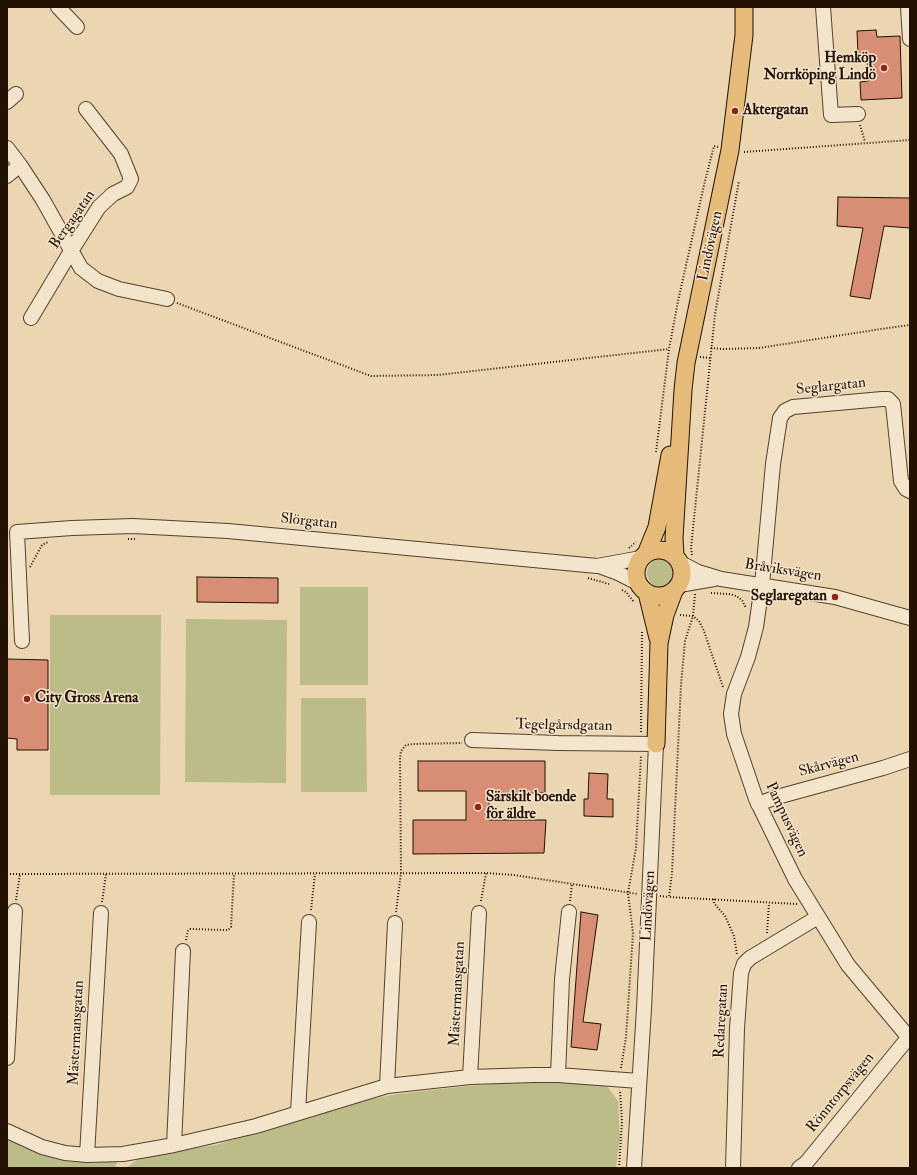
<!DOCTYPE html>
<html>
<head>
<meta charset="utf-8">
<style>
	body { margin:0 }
	#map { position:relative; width:917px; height:1175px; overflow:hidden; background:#ecd5b1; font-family:"IM FELL Double Pica",serif }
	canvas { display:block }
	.frame { position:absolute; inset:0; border:8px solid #231103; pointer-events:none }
</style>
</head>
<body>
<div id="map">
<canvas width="917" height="1175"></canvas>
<div class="frame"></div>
</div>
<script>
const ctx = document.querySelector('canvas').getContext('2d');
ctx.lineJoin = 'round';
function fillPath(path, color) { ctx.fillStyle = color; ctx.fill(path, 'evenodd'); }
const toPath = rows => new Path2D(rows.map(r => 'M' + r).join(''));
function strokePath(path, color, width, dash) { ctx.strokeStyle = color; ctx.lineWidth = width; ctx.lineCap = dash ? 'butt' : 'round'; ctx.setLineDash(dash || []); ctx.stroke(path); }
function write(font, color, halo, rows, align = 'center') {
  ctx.font = font + ' "IM FELL Double Pica",serif'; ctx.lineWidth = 3; ctx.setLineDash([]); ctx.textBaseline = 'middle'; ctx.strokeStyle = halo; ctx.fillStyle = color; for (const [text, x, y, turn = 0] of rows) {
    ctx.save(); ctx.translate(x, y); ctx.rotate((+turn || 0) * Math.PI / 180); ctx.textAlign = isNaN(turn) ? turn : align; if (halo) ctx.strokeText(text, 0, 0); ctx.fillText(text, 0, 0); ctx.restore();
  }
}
const green = toPath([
	'647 573a14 14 0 1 1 28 0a14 14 0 1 1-28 0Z',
	[300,587,368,587,368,685,300,685],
	[50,615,161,615,160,795,50,795],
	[186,619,287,620,286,783,185,782],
	[301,698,366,698,367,792,301,792],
	[536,1081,606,1085,618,1101,620,1137,616,1168,126,1168,138,1159,168,1152,216,1145,337,1105,398,1094,467,1086],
	[7,1138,22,1146,64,1157,118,1160,115,1168,7,1168]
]);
const building = toPath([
	[876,30,877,37,900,36,902,98,861,100,860,82,868,81,867,55,858,55,857,31,876,30],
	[838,197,910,198,910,228,884,226,870,299,850,296,863,228,837,226,838,197],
	[197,577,278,578,278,603,197,602,197,577],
	[7,659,48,660,48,750,17,750,17,739,7,738,7,659],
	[418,761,545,761,545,793,489,793,489,820,546,820,544,853,413,854,413,820,466,820,466,791,418,791,418,761],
	[589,773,608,774,607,799,613,799,613,817,584,816,584,799,588,799,589,773],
	[581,912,598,915,583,1022,601,1024,597,1050,571,1047,581,912]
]);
const path = toPath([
	[860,125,865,142],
	[744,152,910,140],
	[177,303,371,376,438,375,669,349],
	[711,348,723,349,759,348,881,329,910,325],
	[700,357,710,358],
	[656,452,669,349,678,301,705,181,714,146,718,147],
	[128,539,137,539],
	[629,548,636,542],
	[692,555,691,548,715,314,739,181],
	[30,567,42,545,48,542],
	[588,578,609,584],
	[622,590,626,592,634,602],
	[711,593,729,594,736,596,742,600,746,608],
	[695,594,693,616,685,641,681,685,672,873,669,897,797,904],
	[680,615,693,616,699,621,704,631,723,687],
	[641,732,642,632],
	[7,874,486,873,514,875,638,894],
	[660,896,669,897],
	[714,899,714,903,725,916,734,936,737,954],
	[16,900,20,874],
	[481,901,486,873],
	[570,901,572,884],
	[102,902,106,874],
	[311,910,315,874],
	[396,912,401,873,400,758,401,751,406,745,413,744,462,743],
	[767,933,769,903],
	[186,940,188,931,190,929,225,930,228,930,231,927,234,874],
	[621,1068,626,1037,633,933,628,893,636,848,641,756],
	[619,1168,622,1122,620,1090]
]);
const minor = toPath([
	[58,7,77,27],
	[823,7,831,115,858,114],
	[908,7,910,39],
	[7,102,16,94],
	[7,148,20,165],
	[7,176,20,165,43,200,81,268,98,281,119,289,167,299],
	[31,318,71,251,99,207,113,194,127,187,131,179,121,154,86,109],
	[910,491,906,489,901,481,893,404,888,399,882,399,793,407,785,411,780,418,773,464,762,585,756,627,748,657,734,694,731,714,734,734,756,799,795,879,848,965,910,1039],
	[679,562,698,572,721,579,835,597,910,618],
	[599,566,618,573,638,583],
	[679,585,714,579],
	[22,641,17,532,72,528,133,526,228,531,597,566,641,558],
	[472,740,558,743,656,744,644,1009,634,1168],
	[758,804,777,797,883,768,910,759],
	[7,1058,15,911],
	[558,1075,562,979,569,912],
	[470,1077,479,913],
	[387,1086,395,923],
	[298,1112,309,922],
	[7,1131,42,1147,65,1153,87,1155,123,1154,174,1145,256,1126,387,1086,470,1077,533,1075,558,1075,639,1081],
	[174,1145,183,951],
	[87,1155,101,913],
	[733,1168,737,1028,741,973,744,964,750,958,818,917],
	[799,1168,806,1163,908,1038]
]);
const major = toPath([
	'636 573a23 23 0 1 1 46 0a23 23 0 1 1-46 0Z',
	[646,554,657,527,670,455],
	[675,556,674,538,683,390,686,363,730,150,744,35,744,7],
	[647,593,658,638],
	[656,744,659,643,665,615,674,591]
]);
const markers = [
	[884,68,4,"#8f2418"],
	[735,111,4,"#8f2418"],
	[835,597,4,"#8f2418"],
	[27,699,4,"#8f2418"],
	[478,807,4,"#8f2418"]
];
const poiNames = [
	["Hemköp",876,59,"right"],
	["Norrköping Lindö",876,76,"right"],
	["Aktergatan",743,111],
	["Seglaregatan",827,597,"right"],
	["City Gross Arena",35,699],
	["Särskilt boende",486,798],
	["för äldre",486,815]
];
const streetNames = [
	["Bergagatan",73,220,-55],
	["Lindövägen",711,246,-78],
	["Seglargatan",831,387,-6],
	["Slörgatan",309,522,6],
	["Bråviksvägen",783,571,9],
	["Tegelgårsdgatan",564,726,1],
	["Skårvägen",829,765,-15],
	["Pampusvägen",786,820,65],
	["Lindövägen",649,906,-87],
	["Mästermansgatan",458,994,-87],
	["Redaregatan",722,1021,-87],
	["Mästermansgatan",77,1033,-87],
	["Rönntorpsvägen",841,1093,-51]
];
fillPath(green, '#bcbc88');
fillPath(building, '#d78e74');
strokePath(building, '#231103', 1);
strokePath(minor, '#55422e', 16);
strokePath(major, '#231103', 19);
strokePath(path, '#231103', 2, [1, 2]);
strokePath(minor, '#f3e4cc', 14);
strokePath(major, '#e6ba78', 17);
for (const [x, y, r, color] of markers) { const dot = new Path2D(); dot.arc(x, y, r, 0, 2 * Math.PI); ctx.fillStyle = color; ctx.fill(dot); strokePath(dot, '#f3e4cc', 1.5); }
write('bold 15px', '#231103', '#f3e4cc', poiNames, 'left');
write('15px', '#231103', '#f3e4cc', streetNames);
</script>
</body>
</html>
